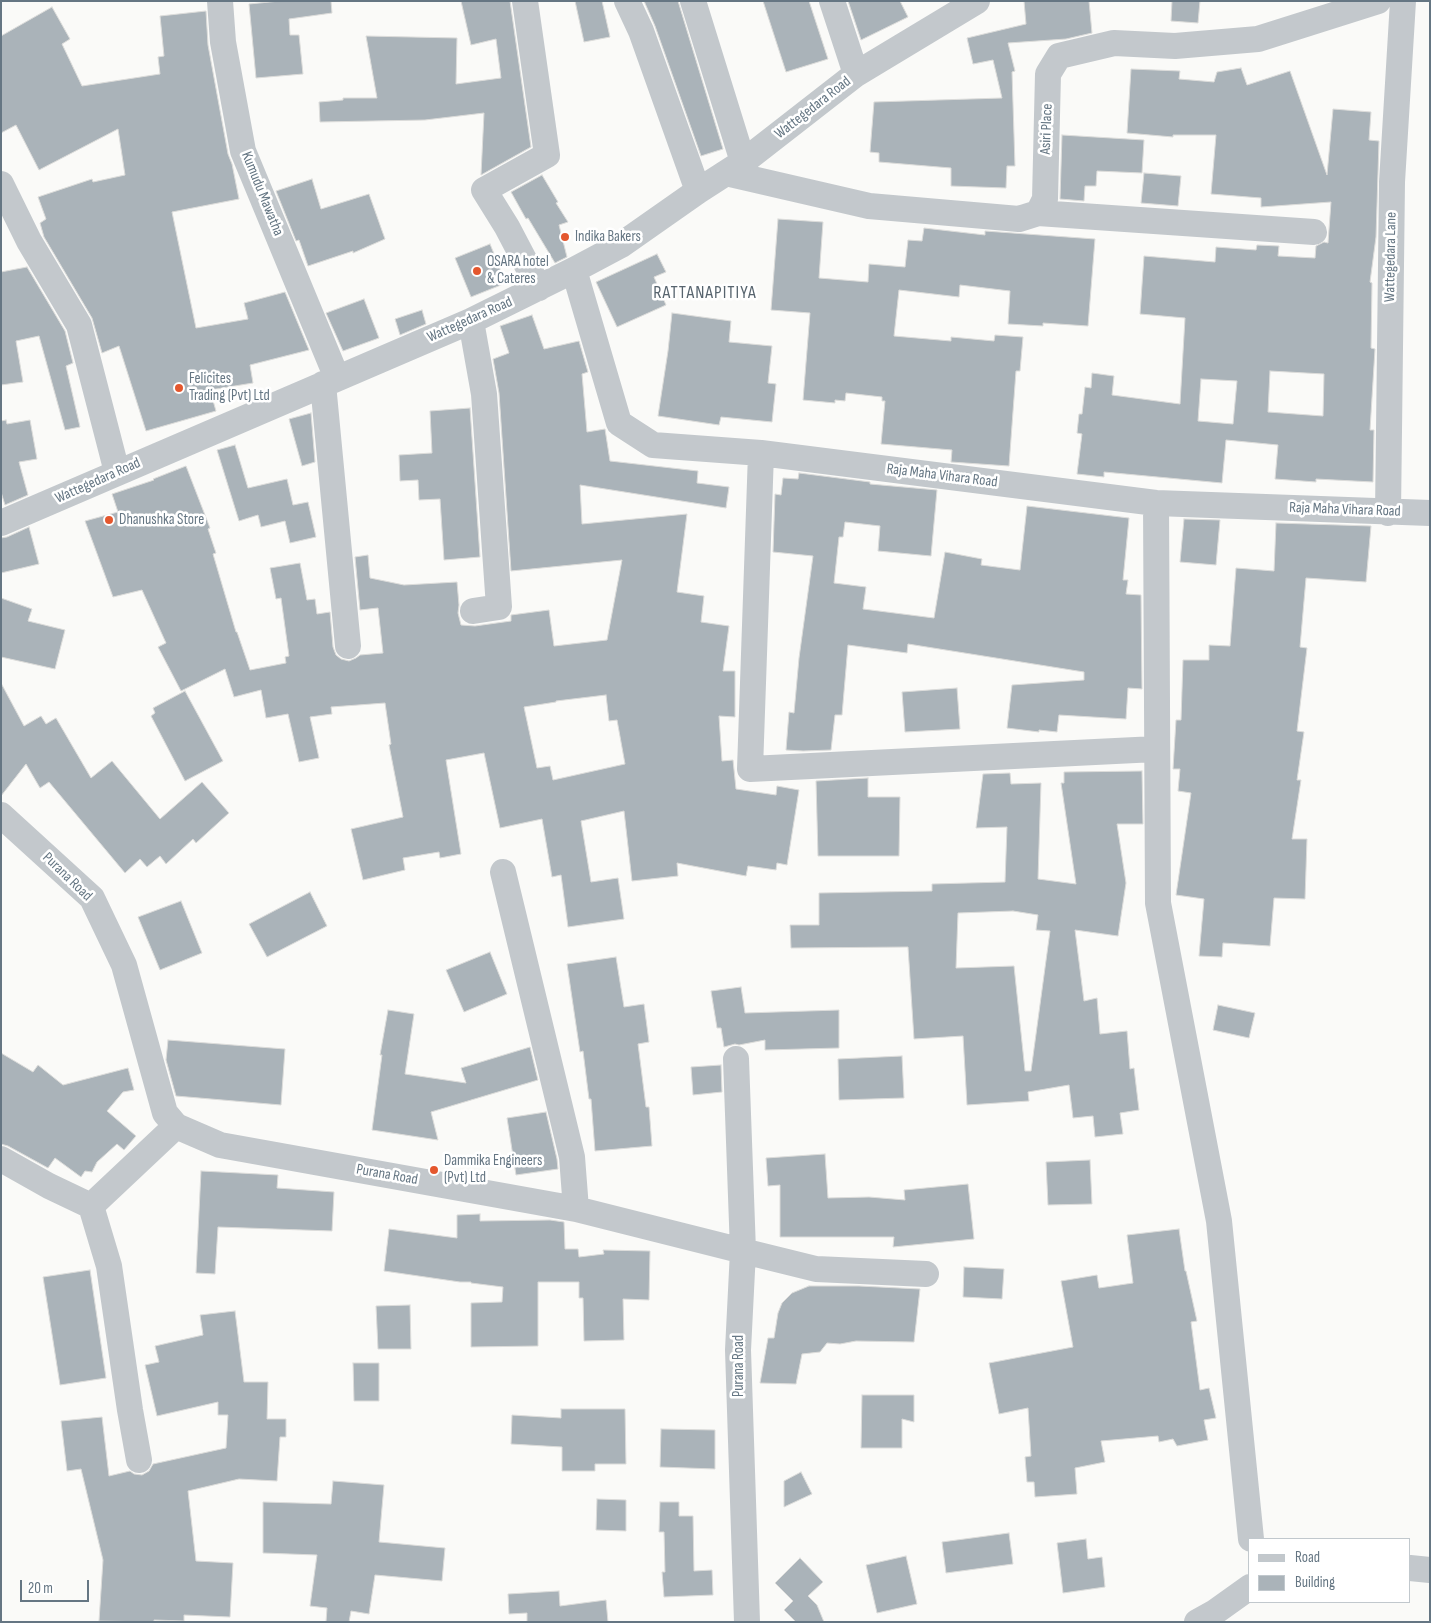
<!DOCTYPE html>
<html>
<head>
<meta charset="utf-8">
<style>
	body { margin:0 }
	#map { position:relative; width:1431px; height:1623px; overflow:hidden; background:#fafaf8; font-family:"Sofia Sans Condensed",sans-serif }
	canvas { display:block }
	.frame { position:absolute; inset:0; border:2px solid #657683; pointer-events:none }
	.legend { position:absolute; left:1248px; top:1538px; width:162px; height:65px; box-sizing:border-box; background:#fff; border:1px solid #c1c8cd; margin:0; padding:6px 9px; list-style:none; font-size:15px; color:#657683 }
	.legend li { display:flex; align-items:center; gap:10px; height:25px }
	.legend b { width:25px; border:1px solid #c1c8cd }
	.scale { position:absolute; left:20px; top:1580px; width:69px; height:22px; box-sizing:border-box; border:2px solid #657683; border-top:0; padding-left:6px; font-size:15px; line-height:18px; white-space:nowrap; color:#657683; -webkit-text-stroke:4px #fff; paint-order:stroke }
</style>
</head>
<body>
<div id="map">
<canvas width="1431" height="1623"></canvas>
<div class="frame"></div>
<ul class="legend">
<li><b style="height:6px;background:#c3c8cc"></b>Road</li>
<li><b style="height:14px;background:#aab3b9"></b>Building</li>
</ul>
<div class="scale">20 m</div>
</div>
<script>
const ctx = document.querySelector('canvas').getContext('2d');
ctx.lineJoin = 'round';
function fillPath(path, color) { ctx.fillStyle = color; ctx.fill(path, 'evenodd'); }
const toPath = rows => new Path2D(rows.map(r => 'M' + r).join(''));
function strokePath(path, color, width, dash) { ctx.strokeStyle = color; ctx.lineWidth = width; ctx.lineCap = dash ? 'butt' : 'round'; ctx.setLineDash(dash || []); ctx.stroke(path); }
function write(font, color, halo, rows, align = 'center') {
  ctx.font = font + ' "Sofia Sans Condensed",sans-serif'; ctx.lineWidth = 5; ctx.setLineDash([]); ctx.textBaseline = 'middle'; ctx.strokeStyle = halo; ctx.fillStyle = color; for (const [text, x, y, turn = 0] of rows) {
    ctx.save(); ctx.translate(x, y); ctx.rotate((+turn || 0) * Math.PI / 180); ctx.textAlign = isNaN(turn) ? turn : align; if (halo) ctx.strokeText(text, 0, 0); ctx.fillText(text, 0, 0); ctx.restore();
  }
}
const building = toPath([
	[280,1,331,1,332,13,289,19,290,35,299,35,303,74,256,78,249,4,280,1],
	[461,1,510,1,531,147,481,175,484,113,425,120,320,122,319,102,343,100,343,98,377,98,366,36,457,38,456,84,501,78,496,39,471,45,461,1],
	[575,1,602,1,610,37,584,42,575,1],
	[644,1,678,1,723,149,701,156,655,26,644,1],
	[763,1,809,1,828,59,786,72,763,1],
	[848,1,900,1,908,17,861,40,848,1],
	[1024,1,1089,1,1092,33,1066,39,1008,43,1015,71,1012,72,1015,166,1007,166,1006,188,951,186,951,168,879,162,879,153,870,152,874,102,1002,98,993,60,973,64,967,38,1026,24,1024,1],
	[1172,1,1200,1,1198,23,1171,21,1172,1],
	[52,7,70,39,62,44,82,86,160,74,158,57,164,56,160,16,206,11,208,45,228,154,232,164,239,199,172,212,196,328,248,319,244,303,285,292,309,350,250,365,253,383,210,390,216,411,146,431,119,346,102,353,92,318,44,237,40,223,46,219,38,197,92,179,93,182,125,175,118,129,39,170,16,125,1,133,1,36,52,7],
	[1241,68,1247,85,1290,71,1327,175,1333,109,1371,112,1369,140,1379,141,1376,237,1370,282,1372,283,1371,348,1375,349,1370,430,1374,430,1373,482,1316,479,1316,482,1275,479,1278,445,1226,440,1222,483,1104,472,1104,477,1077,474,1082,434,1077,433,1079,414,1082,414,1085,387,1091,388,1092,373,1114,376,1112,395,1180,404,1185,318,1140,314,1144,256,1215,262,1216,247,1256,250,1257,245,1279,246,1278,256,1315,258,1316,246,1324,242,1328,243,1331,202,1261,207,1261,198,1211,194,1216,135,1173,135,1173,137,1127,133,1131,69,1180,71,1179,79,1214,82,1217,72,1241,68],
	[1270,371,1324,374,1323,416,1268,412,1270,371],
	[1201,379,1237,381,1233,424,1198,421,1201,379],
	[1062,135,1144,140,1142,173,1097,171,1096,186,1085,186,1084,201,1060,199,1062,135],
	[1144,173,1181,176,1178,206,1141,203,1144,173],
	[542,175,558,202,556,203,568,222,559,225,567,257,555,263,528,218,526,219,511,192,542,175],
	[312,179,321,209,369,194,385,239,353,253,353,251,308,266,299,240,296,241,276,191,312,179],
	[778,219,823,222,819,278,868,282,869,264,905,267,908,240,922,241,924,228,985,235,985,231,1095,239,1088,326,1043,323,1043,326,1008,324,1010,291,960,285,959,297,899,290,894,336,951,341,951,337,994,341,995,335,1023,337,1020,371,1016,371,1009,466,951,462,952,450,881,444,885,401,882,401,882,397,846,393,845,401,835,400,835,403,803,400,810,313,771,310,778,219],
	[490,244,506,283,471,297,455,258,490,244],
	[657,254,666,272,654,277,666,305,617,327,596,282,657,254],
	[27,267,65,331,73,363,66,366,80,427,65,430,39,336,16,341,23,382,1,385,1,272,27,267],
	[364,299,379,338,343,351,326,313,364,299],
	[422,310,426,324,400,335,395,319,422,310],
	[672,313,731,321,729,342,772,346,768,383,776,384,772,422,721,417,719,425,658,416,668,351,672,313],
	[532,315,544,349,579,341,588,372,582,374,587,432,605,429,610,461,698,471,697,483,729,487,726,508,580,485,582,524,687,514,677,592,704,596,701,622,729,626,723,671,735,671,735,717,719,716,722,761,733,760,736,789,776,795,777,786,799,790,787,865,777,863,776,870,748,866,746,876,677,863,678,876,632,881,624,811,581,821,591,882,618,878,624,919,568,927,561,875,552,877,542,819,500,828,484,753,446,760,461,854,440,858,439,852,403,858,405,870,363,880,351,829,403,817,389,745,391,744,385,703,331,707,332,714,310,717,319,758,299,762,288,714,266,718,261,690,234,697,225,669,181,691,158,647,166,643,142,590,113,597,85,521,118,512,112,494,154,480,153,479,186,466,210,528,208,529,216,553,213,554,236,632,237,632,250,670,286,663,285,657,289,656,281,598,276,599,270,568,300,563,307,600,315,599,317,614,330,612,333,647,336,655,341,659,349,661,356,658,360,655,383,653,378,608,360,610,355,557,368,555,370,578,404,585,457,582,459,605,458,613,461,625,475,626,511,621,511,615,549,610,554,646,607,640,622,560,511,571,499,393,493,359,509,353,500,326,532,315],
	[606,695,609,721,617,720,625,764,553,780,550,766,537,768,524,707,556,702,556,701,606,695],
	[470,408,480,557,444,560,440,499,419,500,418,480,400,481,399,455,432,453,430,411,470,408],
	[311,413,315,462,302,466,289,419,311,413],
	[6,420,7,424,30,420,37,459,19,462,28,495,5,505,1,492,1,421,6,420],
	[235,445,248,488,287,479,293,505,308,502,316,537,290,543,285,521,261,527,258,515,239,521,217,450,235,445],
	[799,473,870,482,870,484,937,490,931,556,878,551,880,526,845,522,843,537,839,537,834,583,866,587,863,609,934,618,945,552,982,559,981,565,1020,570,1027,506,1129,518,1123,580,1128,580,1126,594,1141,595,1142,689,1128,688,1126,719,1059,715,1057,732,1039,730,1039,732,1007,728,1012,685,1084,680,1084,672,908,644,907,653,848,645,842,715,835,715,831,750,803,751,786,750,789,712,794,713,799,658,813,556,773,552,775,494,781,495,783,478,798,479,799,473],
	[1184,519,1220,520,1216,565,1180,562,1184,519],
	[1276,523,1371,526,1366,582,1306,578,1300,647,1307,648,1297,731,1304,732,1297,780,1301,780,1292,839,1307,839,1305,899,1274,898,1270,946,1223,943,1222,957,1199,956,1204,899,1176,895,1191,793,1178,791,1180,769,1173,769,1176,720,1181,720,1183,660,1209,660,1209,645,1230,646,1236,568,1274,571,1276,523],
	[29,527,39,564,1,573,1,538,7,537,29,527],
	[1,598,32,609,28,621,65,630,55,669,1,657,1,598],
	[1,683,24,726,41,716,46,724,56,718,91,778,112,761,160,819,202,782,229,813,196,843,193,839,166,864,160,856,147,867,140,859,125,873,49,782,40,788,26,764,1,796,1,683],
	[957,688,960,729,905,732,902,692,957,688],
	[185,691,223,761,185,781,151,716,155,713,153,708,185,691],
	[1142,771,1143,824,1117,824,1126,883,1118,936,1075,930,1084,1001,1097,998,1100,1034,1127,1031,1130,1069,1134,1068,1139,1110,1120,1113,1123,1134,1095,1137,1093,1116,1073,1118,1069,1085,1028,1092,1029,1101,967,1105,963,1036,914,1039,908,947,791,948,790,925,819,925,819,893,932,891,932,884,1005,882,1007,827,976,828,983,774,1010,773,1011,784,1041,783,1038,879,1076,884,1061,783,1064,783,1064,772,1142,771],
	[1013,911,1038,915,1036,930,1050,931,1031,1071,1025,1071,1014,966,956,968,958,913,1013,911],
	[868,778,868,797,900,797,899,856,818,856,816,781,868,778],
	[310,892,327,926,267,957,249,924,310,892],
	[181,901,202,953,160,970,138,917,181,901],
	[490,952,507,994,464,1012,446,970,490,952],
	[616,957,624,1007,644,1004,649,1042,638,1044,646,1107,649,1107,652,1146,595,1151,591,1099,589,1099,583,1051,580,1052,567,964,616,957],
	[741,987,745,1013,839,1010,839,1048,765,1050,765,1040,739,1045,735,1044,724,1047,721,1028,717,1028,711,991,741,987],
	[1218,1005,1255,1013,1249,1038,1213,1030,1218,1005],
	[388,1010,414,1014,405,1074,466,1083,461,1068,530,1047,538,1080,431,1112,438,1140,372,1130,382,1055,380,1055,388,1010],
	[168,1040,285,1049,281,1105,176,1096,166,1060,168,1040],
	[1,1053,33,1072,38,1065,63,1085,128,1068,134,1090,123,1092,107,1111,136,1136,124,1150,117,1144,97,1162,92,1172,85,1171,81,1177,55,1158,48,1168,8,1146,1,1144,1,1053],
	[902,1056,904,1098,839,1100,838,1059,902,1056],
	[721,1065,722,1092,693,1095,691,1067,721,1065],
	[546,1112,557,1159,558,1169,516,1175,507,1118,546,1112],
	[825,1154,828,1198,869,1197,905,1200,904,1190,968,1184,974,1239,893,1247,894,1237,780,1237,780,1185,768,1186,766,1158,825,1154],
	[1090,1160,1092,1204,1048,1205,1046,1162,1090,1160],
	[201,1171,278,1175,277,1188,334,1192,332,1231,218,1227,215,1274,196,1273,201,1171],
	[480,1214,480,1221,550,1220,564,1222,565,1249,578,1249,579,1257,604,1254,603,1250,650,1251,649,1300,623,1299,624,1340,584,1341,583,1298,579,1298,579,1282,538,1282,538,1346,471,1347,471,1303,502,1302,503,1287,471,1283,471,1282,460,1282,384,1271,389,1229,457,1238,457,1215,480,1214],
	[1179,1229,1185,1271,1186,1271,1197,1321,1191,1322,1200,1390,1209,1388,1216,1418,1204,1420,1208,1440,1177,1446,1173,1439,1159,1442,1158,1436,1101,1441,1105,1462,1075,1468,1077,1494,1035,1497,1034,1482,1027,1482,1025,1457,1031,1456,1028,1408,999,1414,989,1363,1073,1347,1061,1281,1097,1275,1099,1288,1133,1283,1127,1235,1179,1229],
	[964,1267,1004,1269,1002,1299,963,1297,964,1267],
	[90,1270,106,1378,60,1385,43,1277,90,1270],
	[809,1286,859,1286,920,1289,914,1342,856,1341,840,1344,827,1343,820,1352,802,1354,796,1384,760,1383,768,1338,774,1338,778,1313,782,1303,792,1293,809,1286],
	[410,1305,411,1349,378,1349,376,1306,410,1305],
	[235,1311,244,1382,268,1382,267,1419,286,1419,286,1437,280,1437,277,1481,239,1479,188,1491,196,1561,233,1563,230,1617,184,1615,184,1621,154,1620,154,1622,99,1621,103,1560,81,1469,67,1471,61,1421,102,1417,109,1476,130,1471,134,1474,142,1475,149,1471,153,1464,226,1448,228,1415,218,1415,218,1402,157,1416,145,1365,159,1362,155,1346,203,1335,200,1315,235,1311],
	[353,1363,379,1363,379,1401,354,1401,353,1363],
	[862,1395,914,1395,914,1422,902,1419,902,1448,861,1448,862,1395],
	[561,1409,625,1409,626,1464,595,1464,595,1471,562,1471,562,1447,511,1444,512,1415,561,1418,561,1409],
	[661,1429,715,1430,715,1469,660,1467,661,1429],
	[801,1472,812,1494,784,1507,784,1481,801,1472],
	[333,1481,384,1485,379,1542,445,1548,442,1581,375,1575,369,1614,351,1611,349,1622,326,1622,327,1608,310,1606,317,1555,263,1553,263,1502,331,1504,333,1481],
	[597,1499,626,1500,626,1531,596,1530,597,1499],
	[660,1502,679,1502,679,1516,693,1516,694,1571,712,1570,713,1595,664,1597,662,1572,665,1572,664,1532,659,1532,660,1502],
	[1009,1533,1013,1564,946,1573,942,1542,1009,1533],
	[1086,1539,1088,1559,1102,1557,1105,1587,1063,1593,1057,1543,1086,1539],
	[906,1556,917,1604,877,1613,866,1565,906,1556],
	[800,1558,823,1582,808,1596,817,1605,824,1622,796,1622,784,1610,793,1601,775,1583,800,1558],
	[559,1591,560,1606,606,1600,608,1622,527,1622,527,1613,509,1614,508,1594,559,1591]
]);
const minor = toPath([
	[220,1,223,42,243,151,337,378],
	[525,1,547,155,484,190,507,227,539,288],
	[627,1,641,31,698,191],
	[693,1,743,162],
	[832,1,856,74],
	[726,173,869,206,1019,219,1038,213,1045,199,1048,74,1059,56,1114,43,1175,46,1258,39,1378,1],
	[1,184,29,241,79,325,117,472],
	[1038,213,1314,232],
	[574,270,619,423,653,445,761,453,1156,503,1430,513],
	[471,321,484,394,499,607,473,611],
	[323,384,348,646],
	[761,453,750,769,1156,749],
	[1156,503,1158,903,1219,1221,1251,1539],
	[1388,513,1392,182,1403,1],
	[1,523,471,321,574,270,621,245,698,191,743,162,856,74,977,1],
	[1,815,92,898,124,965,165,1113,176,1126,220,1145,576,1209,743,1251,738,1350,747,1622],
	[503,872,572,1157,576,1209],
	[736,1059,743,1251,816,1269,926,1274],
	[1,1159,49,1186,91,1206],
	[139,1460,130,1410,109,1266,91,1206,176,1126],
	[1410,1568,1430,1570],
	[1197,1622,1215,1612,1250,1587]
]);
const markers = [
	[565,237,5,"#e4572e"],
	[477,271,5,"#e4572e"],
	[179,388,5,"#e4572e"],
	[109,520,5,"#e4572e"],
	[434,1170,5,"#e4572e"]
];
const streetNames = [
	["Wattegedara Road",813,108,-38],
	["Asiri Place",1047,129,-88],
	["Kumudu Mawatha",262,194,68],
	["Wattegedara Lane",1391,257,-89],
	["Wattegedara Road",470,320,-24],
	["Raja Maha Vihara Road",942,476,7],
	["Wattegedara Road",98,481,-24],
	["Raja Maha Vihara Road",1345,510,2],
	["Purana Road",67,877,44],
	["Purana Road",387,1175,10],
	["Purana Road",739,1366,-90]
];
const poiNames = [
	["Indika Bakers",575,237],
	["OSARA hotel",487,262],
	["& Cateres",487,279],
	["Felicites",189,379],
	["Trading (Pvt) Ltd",189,396],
	["Dhanushka Store",119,520],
	["Dammika Engineers",444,1161],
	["(Pvt) Ltd",444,1178]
];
const quarterNames = [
	["RATTANAPITIYA",705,293]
];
fillPath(building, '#aab3b9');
strokePath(building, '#dcdcda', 1);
strokePath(minor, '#c3c8cc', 26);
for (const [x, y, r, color] of markers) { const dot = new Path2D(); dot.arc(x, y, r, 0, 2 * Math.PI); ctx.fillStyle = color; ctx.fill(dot); strokePath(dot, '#fff', 2); }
write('15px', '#657683', '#fff', streetNames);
write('15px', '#657683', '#fff', poiNames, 'left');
ctx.letterSpacing = '1px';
write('18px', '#57646e', '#fff', quarterNames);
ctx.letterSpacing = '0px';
</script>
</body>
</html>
